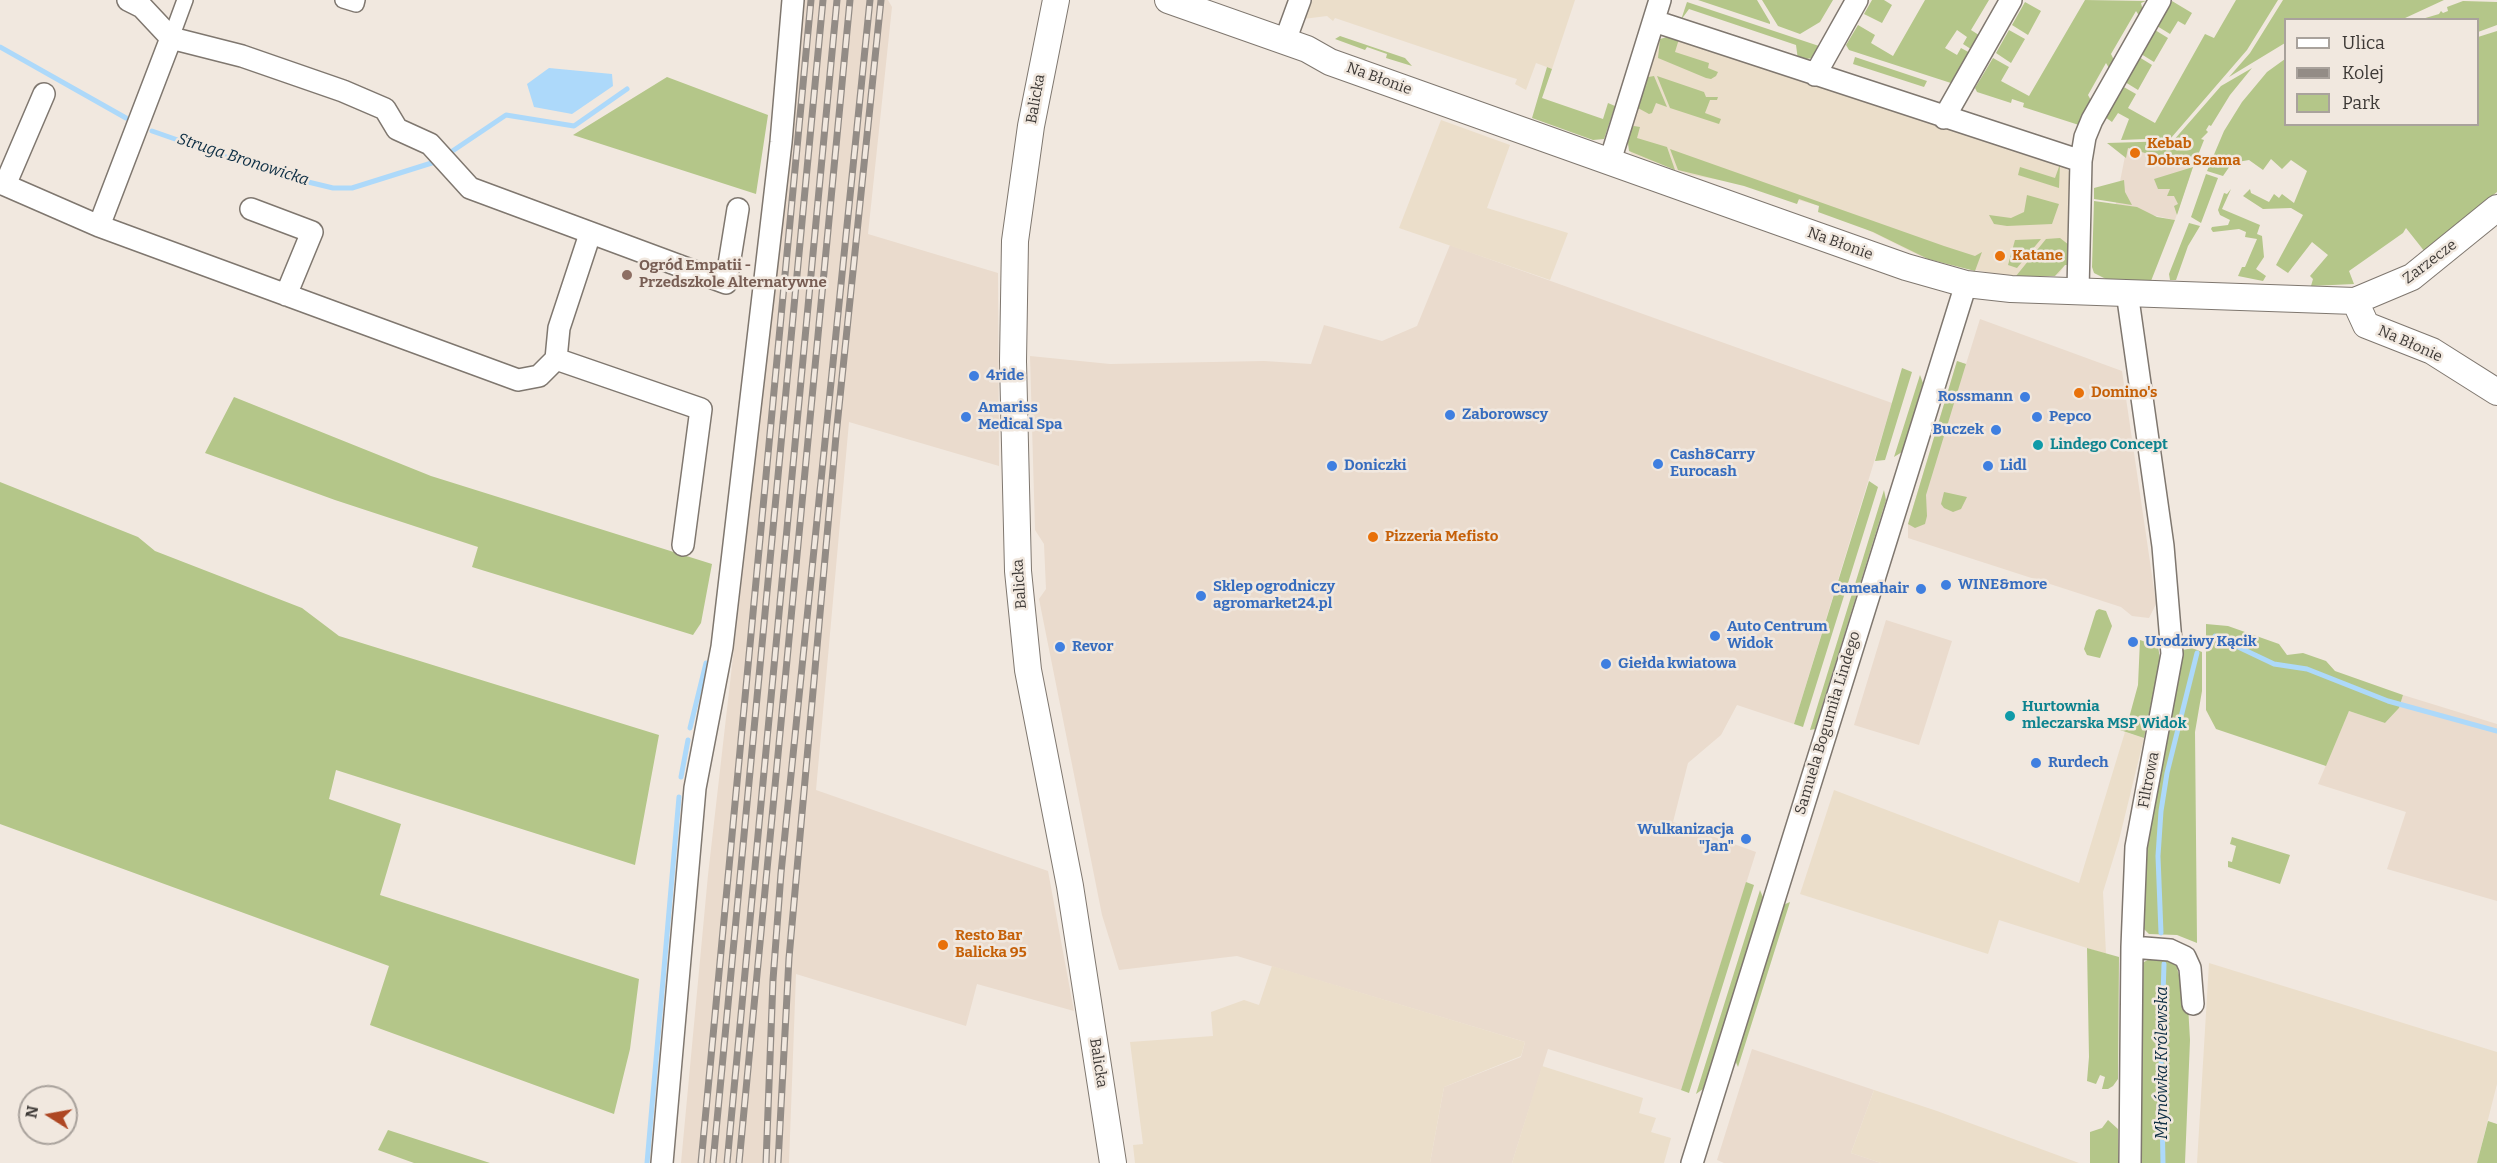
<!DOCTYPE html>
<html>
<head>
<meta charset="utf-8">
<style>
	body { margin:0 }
	#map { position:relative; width:2497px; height:1163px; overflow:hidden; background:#f1e8df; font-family:Bitter,serif }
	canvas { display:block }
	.legend { position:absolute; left:2284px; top:18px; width:195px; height:108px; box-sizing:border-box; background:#f1e8df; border:2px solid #a9a29c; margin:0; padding:8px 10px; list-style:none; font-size:18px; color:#3e3a37 }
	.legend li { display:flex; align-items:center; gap:12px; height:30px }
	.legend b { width:30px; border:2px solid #a9a29c }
	.north { position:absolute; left:18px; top:1085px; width:60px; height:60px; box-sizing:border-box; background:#f1e8df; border:2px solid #a9a29c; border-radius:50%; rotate:281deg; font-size:16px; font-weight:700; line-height:24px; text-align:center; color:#3e3a37 }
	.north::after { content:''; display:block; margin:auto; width:21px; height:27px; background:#ae4723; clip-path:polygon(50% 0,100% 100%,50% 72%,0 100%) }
</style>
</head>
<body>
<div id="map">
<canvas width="2497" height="1163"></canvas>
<ul class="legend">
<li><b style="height:8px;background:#fff"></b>Ulica</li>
<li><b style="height:8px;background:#938c86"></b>Kolej</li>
<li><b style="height:16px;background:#b4c689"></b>Park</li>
</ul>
<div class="north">N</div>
</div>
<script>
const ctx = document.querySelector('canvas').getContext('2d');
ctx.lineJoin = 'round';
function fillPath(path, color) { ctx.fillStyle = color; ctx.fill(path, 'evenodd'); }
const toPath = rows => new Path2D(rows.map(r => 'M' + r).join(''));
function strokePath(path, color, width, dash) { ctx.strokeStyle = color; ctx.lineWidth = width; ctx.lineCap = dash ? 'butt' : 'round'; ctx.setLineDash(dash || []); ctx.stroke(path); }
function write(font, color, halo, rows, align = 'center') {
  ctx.font = font + ' Bitter,serif'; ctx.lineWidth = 5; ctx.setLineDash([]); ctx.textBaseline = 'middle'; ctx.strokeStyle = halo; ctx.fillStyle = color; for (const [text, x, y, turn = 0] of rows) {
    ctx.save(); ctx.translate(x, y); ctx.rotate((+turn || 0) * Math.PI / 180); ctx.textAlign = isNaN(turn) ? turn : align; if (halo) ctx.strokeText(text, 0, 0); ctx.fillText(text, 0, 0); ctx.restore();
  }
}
const built = toPath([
	[804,0,888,0,892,7,868,234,998,273,999,466,849,422,816,790,1048,871,1074,1011,977,984,966,1026,796,974,789,1163,681,1163,708,875,745,552,782,184,788,164],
	[2127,146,2193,167,2175,220,2115,207],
	[1450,245,1892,403,1794,724,1737,705,1721,735,1688,763,1673,822,1756,852,1681,1090,1548,1049,1512,1163,1430,1163,1444,1087,1521,1057,1525,1042,1237,956,1119,970,1102,915,1039,599,1046,589,1044,544,1035,530,1030,356,1110,364,1264,361,1311,364,1324,325,1382,341,1417,326],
	[1980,319,2122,371,2155,596,2156,604,2149,618,2132,616,2121,607,1908,538,1908,524,1957,361,1966,364],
	[1886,620,1952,641,1919,745,1854,725],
	[2403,695,2497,724,2497,901,2387,869,2406,812,2318,784,2349,711,2385,723,2399,708],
	[1752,1049,1874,1090,1851,1153,1881,1163,1724,1163,1717,1160]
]);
const industrial = toPath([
	[1308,0,1575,0,1552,69,1536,63,1526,90,1515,84,1517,79,1510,77,1335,18,1333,21,1327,16,1303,19],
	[1667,37,2064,166,2072,175,2071,265,2065,265,2059,274,2052,276,2001,275,1946,264,1920,256,1820,206,1732,182,1691,175,1631,154,1628,143,1623,142,1657,41],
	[1441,120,1510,145,1487,208,1568,233,1550,280,1399,228],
	[2125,732,2144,738,2119,840,2103,892,2106,954,1999,920,1988,954,1800,894,1834,790,2079,883],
	[2209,963,2497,1052,2497,1084,2477,1163,2197,1163],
	[1272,966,1525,1042,1521,1056,1444,1087,1430,1163,1135,1163,1133,1145,1143,1144,1130,1042,1213,1036,1211,1012,1244,1000,1259,1005],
	[1542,1066,1643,1098,1639,1113,1656,1118,1651,1132,1671,1138,1664,1163,1512,1163],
	[1874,1090,1937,1111,2079,1163,1881,1163,1851,1153]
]);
const green = toPath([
	[1698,0,1757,0,1770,22,1770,24],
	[1762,0,1833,0,1820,22,1800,34,1778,26],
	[1872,0,1884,0,1892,5,1882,23,1864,14],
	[1925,0,1989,0,1971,30,1982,37,1974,51,1963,44,1967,37,1957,30,1945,48,1957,55,1961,48,1972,54,1954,84,1849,50,1846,45,1858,25,1875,35,1871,43,1893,56],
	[2085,0,2146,1,2141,3,2143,11,2140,17,2136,11,2111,54,2114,60,2109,68,2106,63,2088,95,2094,106,2082,126,2023,107,2024,103,2012,99,2011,103,1977,92,1975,88,1993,58,2009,67,2001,81,2029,96],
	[2236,0,2278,0,2247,50,2171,138,2121,140,2129,119,2118,113,2112,122,2105,117,2122,86,2136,94,2128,108,2155,123,2205,34,2214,38],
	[2283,0,2444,0,2403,19,2286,20,2285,43,2229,77,2250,53],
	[2172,1,2192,13,2185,25,2178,21,2170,34,2157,26],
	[2463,1,2497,2,2497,25,2478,32,2478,20,2422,19,2439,14,2441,11,2443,13,2448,11,2447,7],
	[1687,2,1822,47,1813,58,1798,60,1796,45,1689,9,1681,20],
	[2025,2,2041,11,2028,35,2012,25],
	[2009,30,2025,39,2011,63,1996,53],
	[2155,30,2168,38,2154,62,2141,54],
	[2497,31,2497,192,2425,252,2406,228,2403,233,2349,271,2354,284,2311,286,2313,279,2310,276,2328,255,2312,242,2288,273,2276,265,2303,215,2291,208,2263,209,2243,196,2250,189,2251,193,2269,202,2274,194,2279,198,2282,194,2294,203,2307,171,2291,160,2282,169,2271,159,2263,170,2249,160,2232,163,2223,176,2207,171,2224,131,2242,102,2267,72,2285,59,2286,124,2478,124,2478,37],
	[1340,36,1405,58,1412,66,1386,58,1387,54,1367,47,1365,50,1335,39],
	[1667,37,1679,39,1675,52,1709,63,1708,68,1718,72,1716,76,1711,79,1706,78,1658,58,1660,39],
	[1855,57,1927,81,1924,87,1853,64],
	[2139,57,2152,65,2138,90,2125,82],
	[1547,67,1552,69,1542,98,1603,119,1608,103,1615,106,1604,139,1593,140,1532,118],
	[2252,68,2230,95,2211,126,2209,125,2206,130,2208,132,2201,139,2204,140,2198,155,2179,163,2128,148,2126,158,2107,143,2173,141,2221,86],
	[1654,76,1667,107,1656,103,1652,113,1649,114,1638,108,1636,101,1643,78],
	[1657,76,1704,92,1706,97,1718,97,1717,100,1710,100,1705,113,1721,119,1719,124,1670,108],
	[667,77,768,115,756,194,573,135],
	[1634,126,1640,127,1637,138,1667,147,1675,170,1629,151,1628,143,1623,142,1629,128],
	[1670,149,1944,246,1975,256,1982,252,1975,271,1928,259,1873,232,1818,212,1819,206,1799,199,1797,204,1744,186,1678,170],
	[2060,164,2059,188,2018,175,2020,167,2055,178],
	[2193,167,2177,215,2174,206,2178,204,2174,196,2167,196,2170,189,2158,189,2154,179],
	[2206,174,2218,178,2201,223,2191,217],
	[2124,180,2125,192,2132,205,2094,199,2094,188],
	[2231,189,2222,209,2260,225,2257,234,2262,236,2264,257,2256,269,2266,276,2263,281,2238,276,2242,267,2245,267,2257,239,2245,237,2246,232,2239,229,2213,232,2211,229,2212,227,2228,225,2230,220,2220,215,2218,210,2224,193,2227,194],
	[2027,195,2059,204,2052,224,2007,226,1994,224,1989,215,2011,218,2024,212],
	[2094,201,2137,207,2157,217,2175,220,2151,281,2106,279,2094,273,2092,267],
	[2189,223,2200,226,2188,246,2176,280,2170,280,2169,274],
	[2060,238,2069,245,2071,265,2065,265,2055,276,2016,276,2046,239],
	[2041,239,2017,268,2008,265,2015,240],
	[1957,361,1966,364,1926,495,1927,516,1925,524,1915,528,1908,524],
	[1902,368,1912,372,1885,460,1875,461],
	[1920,375,1923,383,1902,452,1894,457],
	[234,397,431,476,712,564,701,623,693,635,472,567,478,547,335,500,205,453],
	[1869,481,1878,487,1803,727,1794,724],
	[0,482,138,537,155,551,302,608,339,636,659,735,635,865,336,770,329,799,401,824,380,895,639,979,630,1049,614,1114,370,1025,389,966,0,824],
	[1884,490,1886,500,1815,729,1810,730],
	[1944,492,1967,497,1961,509,1953,512,1944,508,1941,504],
	[2099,609,2106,611,2112,626,2100,658,2087,655,2084,649,2096,611],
	[2206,624,2228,626,2279,644,2287,655,2303,653,2326,661,2335,671,2403,695,2399,708,2385,723,2349,711,2326,766,2216,729,2206,710],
	[2140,640,2158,646,2160,659,2144,738,2120,730,2124,717,2129,718,2138,685],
	[2192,648,2202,652,2202,691,2195,732,2197,943,2177,935,2149,934,2142,927,2142,848,2179,657,2183,650],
	[2232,837,2290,855,2280,884,2228,867,2228,861,2232,862,2236,846,2230,844],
	[1746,882,1754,885,1689,1093,1681,1090],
	[1760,890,1764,900,1703,1089,1696,1094],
	[1790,902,1738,1067,1735,1060,1783,905],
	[2087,948,2119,957,2118,1079,2113,1086,2108,1089,2102,1089,2105,1077,2100,1075,2096,1084,2087,1081,2089,1057],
	[2149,959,2166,959,2176,965,2188,1005,2190,1040,2185,1163,2136,1163,2141,964],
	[2108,1120,2118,1129,2118,1163,2090,1163,2090,1132,2102,1128],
	[2488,1121,2497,1124,2497,1163,2477,1163],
	[388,1130,490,1163,414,1163,378,1150]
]);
const water = toPath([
	[549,68,612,74,613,86,572,114,534,107,527,84]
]);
const stream = toPath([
	[0,47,126,118],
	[152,131,275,174,333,188,352,188,438,161],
	[448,154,506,115,574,126,627,89],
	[2215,636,2274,664,2307,669,2388,701,2497,731],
	[690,728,706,663],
	[681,777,688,740],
	[2161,933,2158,856,2161,811,2167,773,2197,653],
	[647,1163,679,797],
	[2163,1163,2161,1056,2164,964]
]);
const pedestrian = toPath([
	[343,0,356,4,357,0],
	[171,38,185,0]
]);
const minor = toPath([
	[128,0,142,7,171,38,242,56,343,91,385,109,397,129,430,144,470,188,726,283,738,209],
	[1654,21,2081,161,2078,290],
	[171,38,99,226,518,380,539,376,556,359,559,328,590,234],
	[1285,41,1300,0],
	[1815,75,1857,0],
	[44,94,5,185,99,226],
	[1944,118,2011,0],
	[1610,161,1660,0],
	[2081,161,2085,137,2092,120,2160,0],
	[251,209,312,232,286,295],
	[2127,292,2163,546,2172,654,2136,847,2132,947,2130,1163],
	[556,359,701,409,683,545],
	[2132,947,2170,950,2185,957,2190,968,2193,1004],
	[662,1163,695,788,722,647,781,142,793,0],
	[1692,1163,1966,284]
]);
const tertiary = toPath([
	[1056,0,1031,126,1015,241,1013,361,1018,571,1028,670,1070,886,1113,1163],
	[1168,0,1307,49,1330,62,1779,222,1906,267,1966,284,2011,289,2355,301,2412,277,2497,208],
	[2355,301,2366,325,2432,351,2497,392]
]);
const rail = toPath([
	[701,1163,811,0],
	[713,1163,823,0],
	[727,1163,837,0],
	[739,1163,850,0],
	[766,1163,773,980,781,873,870,0],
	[778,1163,789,958,836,436,881,0]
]);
const markers = [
	[2135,153,6,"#e8710a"],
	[2000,256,6,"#e8710a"],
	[627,275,6,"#8d6e63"],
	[974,376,6,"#3f7fe0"],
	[2079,393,6,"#e8710a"],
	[2025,397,6,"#3f7fe0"],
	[1450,415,6,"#3f7fe0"],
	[966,417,6,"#3f7fe0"],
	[2037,417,6,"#3f7fe0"],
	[1996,430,6,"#3f7fe0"],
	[2038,445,6,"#0f9aa8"],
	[1658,464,6,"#3f7fe0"],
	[1332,466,6,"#3f7fe0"],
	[1988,466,6,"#3f7fe0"],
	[1373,537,6,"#e8710a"],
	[1946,585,6,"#3f7fe0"],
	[1921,589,6,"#3f7fe0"],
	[1201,596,6,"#3f7fe0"],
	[1715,636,6,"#3f7fe0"],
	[2133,642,6,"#3f7fe0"],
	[1060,647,6,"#3f7fe0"],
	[1606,664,6,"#3f7fe0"],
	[2010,716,6,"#0f9aa8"],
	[2036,763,6,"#3f7fe0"],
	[1746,839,6,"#3f7fe0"],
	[943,945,6,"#e8710a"]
];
const streetNames = [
	["Na Błonie",1379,79,20],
	["Balicka",1036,99,-80],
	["Na Błonie",1840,244,20],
	["Zarzecze",2430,262,-37],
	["Na Błonie",2410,344,24],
	["Balicka",1020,584,-94],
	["Samuela Bogumiła Lindego",1828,723,-73],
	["Filtrowa",2149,780,-79],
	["Balicka",1098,1063,81]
];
const foodNames = [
	["Kebab",2147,144],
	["Dobra Szama",2147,161],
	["Katane",2012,256],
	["Domino's",2091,393],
	["Pizzeria Mefisto",1385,537],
	["Resto Bar",955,936],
	["Balicka 95",955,953]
];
const educationNames = [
	["Ogród Empatii -",639,266],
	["Przedszkole Alternatywne",639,283]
];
const shopNames = [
	["4ride",986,376],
	["Rossmann",2013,397,"right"],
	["Amariss",978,408],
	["Medical Spa",978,425],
	["Zaborowscy",1462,415],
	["Pepco",2049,417],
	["Buczek",1984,430,"right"],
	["Cash&Carry",1670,455],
	["Eurocash",1670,472],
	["Doniczki",1344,466],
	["Lidl",2000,466],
	["WINE&more",1958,585],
	["Sklep ogrodniczy",1213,587],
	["agromarket24.pl",1213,604],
	["Cameahair",1909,589,"right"],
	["Auto Centrum",1727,627],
	["Widok",1727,644],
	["Urodziwy Kącik",2145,642],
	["Revor",1072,647],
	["Giełda kwiatowa",1618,664],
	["Rurdech",2048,763],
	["Wulkanizacja",1734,830,"right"],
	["\"Jan\"",1734,847,"right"]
];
const cultureNames = [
	["Lindego Concept",2050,445],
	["Hurtownia",2022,707],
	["mleczarska MSP Widok",2022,724]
];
const waterNames = [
	["Struga Bronowicka",243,160,18],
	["Młynówka Królewska",2163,1063,-90]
];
fillPath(built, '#eadbcd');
fillPath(industrial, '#ebdeca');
fillPath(green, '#b4c689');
fillPath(water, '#add9fa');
strokePath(stream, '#add9fa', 5);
strokePath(pedestrian, '#7f776f', 18);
strokePath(minor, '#7f776f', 24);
strokePath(tertiary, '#7f776f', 28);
strokePath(pedestrian, '#fff', 15);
strokePath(minor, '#fff', 21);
strokePath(tertiary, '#fff', 26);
strokePath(rail, '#938c86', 7);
strokePath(rail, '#f1e8df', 4.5, [14]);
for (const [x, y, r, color] of markers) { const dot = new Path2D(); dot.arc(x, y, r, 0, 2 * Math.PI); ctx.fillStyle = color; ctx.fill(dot); strokePath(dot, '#f1e8df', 2); }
write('15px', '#3e3a37', '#f1e8df', streetNames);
write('bold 15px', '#c56008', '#f1e8df', foodNames, 'left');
write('bold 15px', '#785e54', '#f1e8df', educationNames, 'left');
write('bold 15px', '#366cbe', '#f1e8df', shopNames, 'left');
write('bold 15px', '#0d838f', '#f1e8df', cultureNames, 'left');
write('italic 16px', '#0c2d43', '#f1e8df', waterNames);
</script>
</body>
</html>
